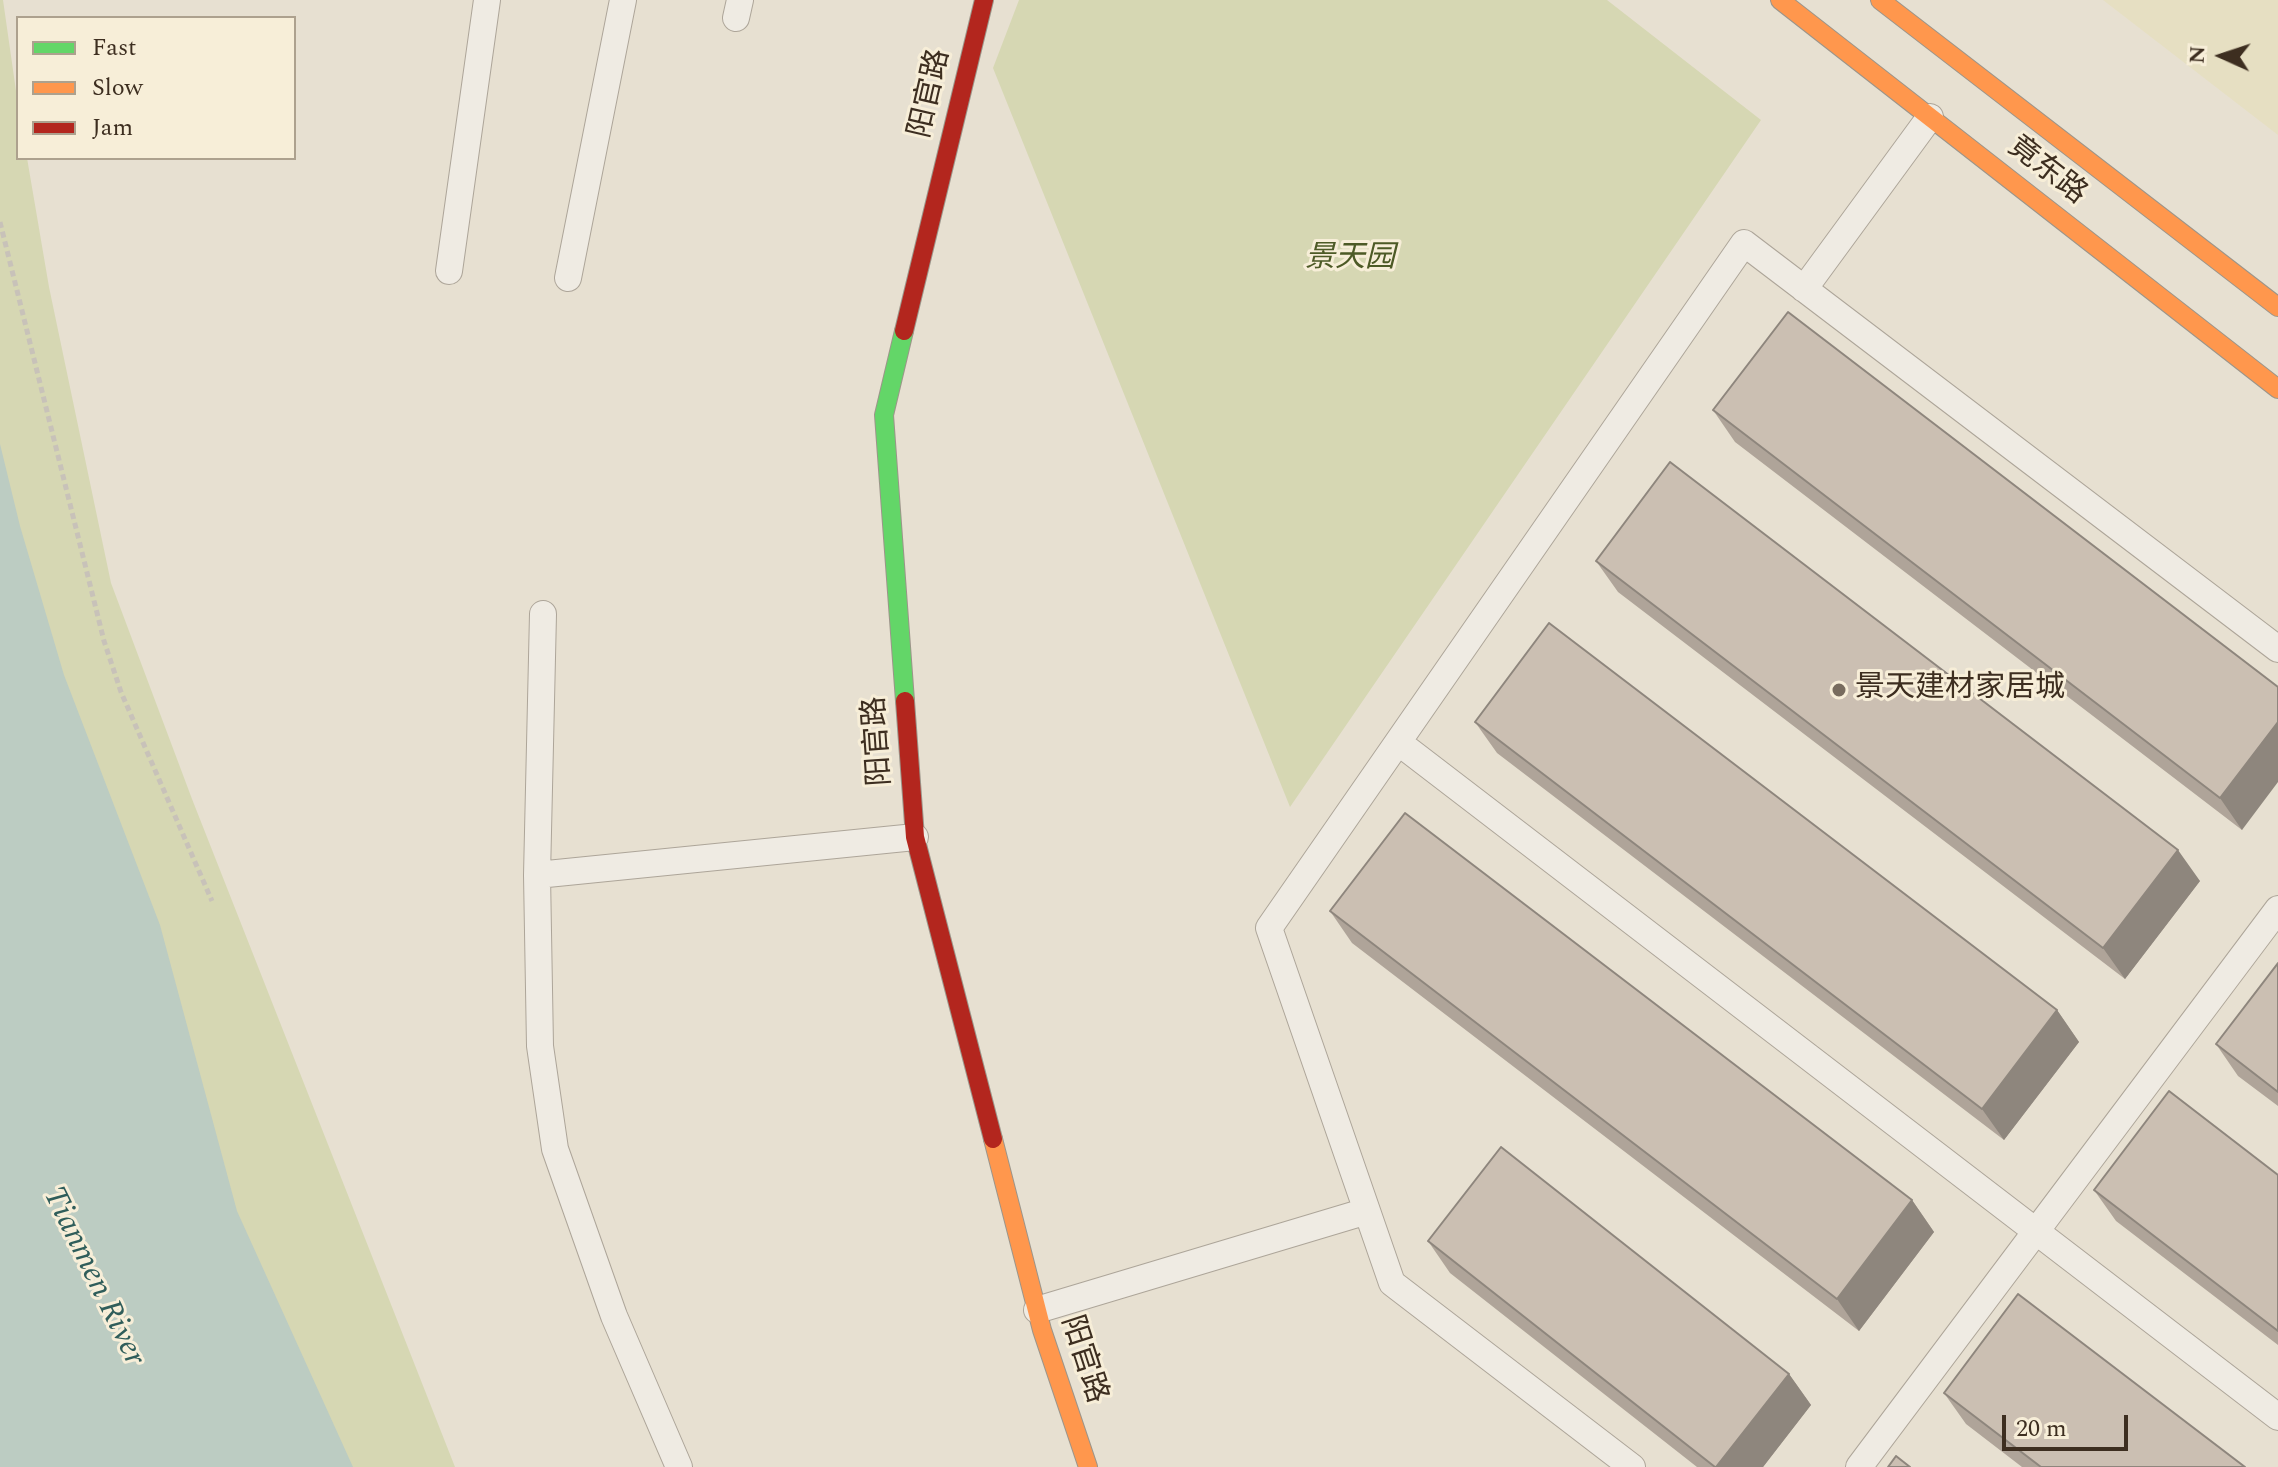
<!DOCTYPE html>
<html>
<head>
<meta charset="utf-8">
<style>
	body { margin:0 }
	#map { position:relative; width:2278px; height:1467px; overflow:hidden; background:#e7e0d1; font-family:Spectral,serif }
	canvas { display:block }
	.legend { position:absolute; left:16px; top:16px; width:280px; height:144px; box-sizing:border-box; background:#f7eed8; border:2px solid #ada18e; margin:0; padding:10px 14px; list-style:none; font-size:24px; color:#3d2e20 }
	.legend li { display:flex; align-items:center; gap:16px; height:40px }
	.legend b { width:40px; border:2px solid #ada18e }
	.north { position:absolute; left:2182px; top:16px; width:80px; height:80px; -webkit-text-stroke:6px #f7eed8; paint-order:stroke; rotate:273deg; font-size:22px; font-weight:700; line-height:32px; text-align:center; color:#3d2e20 }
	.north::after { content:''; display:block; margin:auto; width:28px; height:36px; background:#3d2e20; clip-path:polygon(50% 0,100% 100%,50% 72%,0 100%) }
	.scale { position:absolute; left:2002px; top:1415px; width:126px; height:36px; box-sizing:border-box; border:4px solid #3d2e20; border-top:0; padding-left:10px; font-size:24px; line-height:28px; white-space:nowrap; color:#3d2e20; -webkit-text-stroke:6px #f7eed8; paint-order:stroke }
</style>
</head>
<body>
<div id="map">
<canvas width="2278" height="1467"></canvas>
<ul class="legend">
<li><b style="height:10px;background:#63d668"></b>Fast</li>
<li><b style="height:10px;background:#ff974d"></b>Slow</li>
<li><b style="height:10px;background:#b3261e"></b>Jam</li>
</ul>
<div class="north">N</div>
<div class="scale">20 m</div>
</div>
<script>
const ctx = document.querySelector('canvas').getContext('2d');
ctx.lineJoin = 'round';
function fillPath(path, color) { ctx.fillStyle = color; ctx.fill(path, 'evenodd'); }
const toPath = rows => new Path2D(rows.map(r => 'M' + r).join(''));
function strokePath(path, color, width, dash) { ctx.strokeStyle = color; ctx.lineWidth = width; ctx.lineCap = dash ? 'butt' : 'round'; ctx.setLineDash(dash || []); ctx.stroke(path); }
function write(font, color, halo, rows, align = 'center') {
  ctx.font = font + ' Spectral,"Noto Sans SC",serif'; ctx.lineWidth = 6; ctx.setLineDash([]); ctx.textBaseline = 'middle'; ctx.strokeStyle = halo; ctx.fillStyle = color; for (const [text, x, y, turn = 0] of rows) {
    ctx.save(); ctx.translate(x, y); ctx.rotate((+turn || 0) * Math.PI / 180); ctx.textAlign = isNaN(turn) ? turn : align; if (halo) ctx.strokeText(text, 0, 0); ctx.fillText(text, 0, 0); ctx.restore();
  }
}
const farmland = toPath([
	[2103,0,2278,0,2278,135]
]);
const green = toPath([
	[0,0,3,0,18,105,18,158,27,158,49,287,111,583,192,799,455,1467,0,1467],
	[1019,0,1607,0,1761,120,1290,807,993,68]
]);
const water = toPath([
	[0,444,20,526,64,675,160,925,237,1211,353,1467,0,1467]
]);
const path = toPath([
	[0,222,104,641,121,692,212,901]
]);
const lane = toPath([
	[736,18,740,0],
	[449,271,487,0],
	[568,278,623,0],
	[1804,289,1930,117],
	[543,614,537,875,540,1046,555,1149,614,1316,679,1467],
	[1398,742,2278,1417],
	[537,875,915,837],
	[1037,1310,1367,1211],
	[1632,1467,1392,1283,1269,928,1744,243,2278,649],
	[1859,1467,2278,909]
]);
const fast = toPath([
	[904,331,884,415,905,701]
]);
const slow = toPath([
	[1780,0,2278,389],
	[1880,0,2278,307],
	[993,1139,1042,1330,1088,1467]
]);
const jam = toPath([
	[904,331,984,0],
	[905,701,915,837,993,1139]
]);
const wall = toPath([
	[1713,410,2278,687,2242,830,1735,442],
	[1596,561,2200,881,2125,979,1618,592],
	[1475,722,2057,1010,2079,1042,2004,1140,1497,753],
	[1330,911,1912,1200,1934,1232,1859,1331,1352,943],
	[2278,963,2278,1106,2238,1076,2216,1044],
	[2278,1175,2278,1345,2116,1221,2094,1190],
	[1428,1241,1789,1374,1811,1405,1763,1467,1697,1467,1450,1273],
	[1944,1393,2245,1467,2022,1467,1966,1424]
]);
const shadedWall = toPath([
	[2278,722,2278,782,2242,830,2220,798],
	[2178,850,2200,881,2125,979,2103,948],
	[2057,1010,2079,1042,2004,1140,1982,1109],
	[1912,1200,1934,1232,1859,1331,1837,1299],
	[1789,1374,1811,1405,1763,1467,1716,1467]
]);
const building = toPath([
	[1788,312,2278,687,2278,722,2220,798,1713,410,1788,312],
	[1670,462,2178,850,2103,948,1596,561,1670,462],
	[1549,623,2057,1010,1982,1109,1475,722,1549,623],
	[1405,813,1912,1200,1837,1299,1330,911,1405,813],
	[2278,963,2278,1092,2216,1044,2278,963],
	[2169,1091,2278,1175,2278,1331,2094,1190,2169,1091],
	[1501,1147,1789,1374,1716,1467,1715,1467,1428,1241,1501,1147],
	[2018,1294,2245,1467,2041,1467,1944,1393,2018,1294],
	[1896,1456,1910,1467,1888,1467,1896,1456]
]);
const markers = [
	[1839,690,8,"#786c5e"]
];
const streetNames = [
	["阳官路",932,94,-77],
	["竟东路",2046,172,38],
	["阳官路",880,741,-94],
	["阳官路",1082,1360,72]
];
const parkNames = [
	["景天园",1350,260]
];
const poiNames = [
	["景天建材家居城",1855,690]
];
const waterNames = [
	["Tianmen River",92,1277,64]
];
fillPath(farmland, '#e6dfc2');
fillPath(green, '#d6d7b3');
fillPath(water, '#bcccc2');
strokePath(lane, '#ada599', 28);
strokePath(fast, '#9c958a', 20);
strokePath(slow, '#9c958a', 20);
strokePath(jam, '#9c958a', 20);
strokePath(path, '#c8c2b9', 5, [6, 4]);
strokePath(lane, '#efebe3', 26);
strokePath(fast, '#63d668', 18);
strokePath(slow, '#ff974d', 18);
strokePath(jam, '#b3261e', 18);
fillPath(wall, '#afa499');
fillPath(shadedWall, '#8e867d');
fillPath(building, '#cbbfb2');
strokePath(building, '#8e867d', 2);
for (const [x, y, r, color] of markers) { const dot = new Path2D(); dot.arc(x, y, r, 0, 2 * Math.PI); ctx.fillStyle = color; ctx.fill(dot); strokePath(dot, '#f7eed8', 3); }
write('30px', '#3d2e20', '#f7eed8', streetNames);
write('italic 30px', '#4d5a26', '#f7eed8', parkNames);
write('30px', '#3d2e20', '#f7eed8', poiNames, 'left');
write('italic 32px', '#2f5d5a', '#f7eed8', waterNames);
</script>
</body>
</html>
